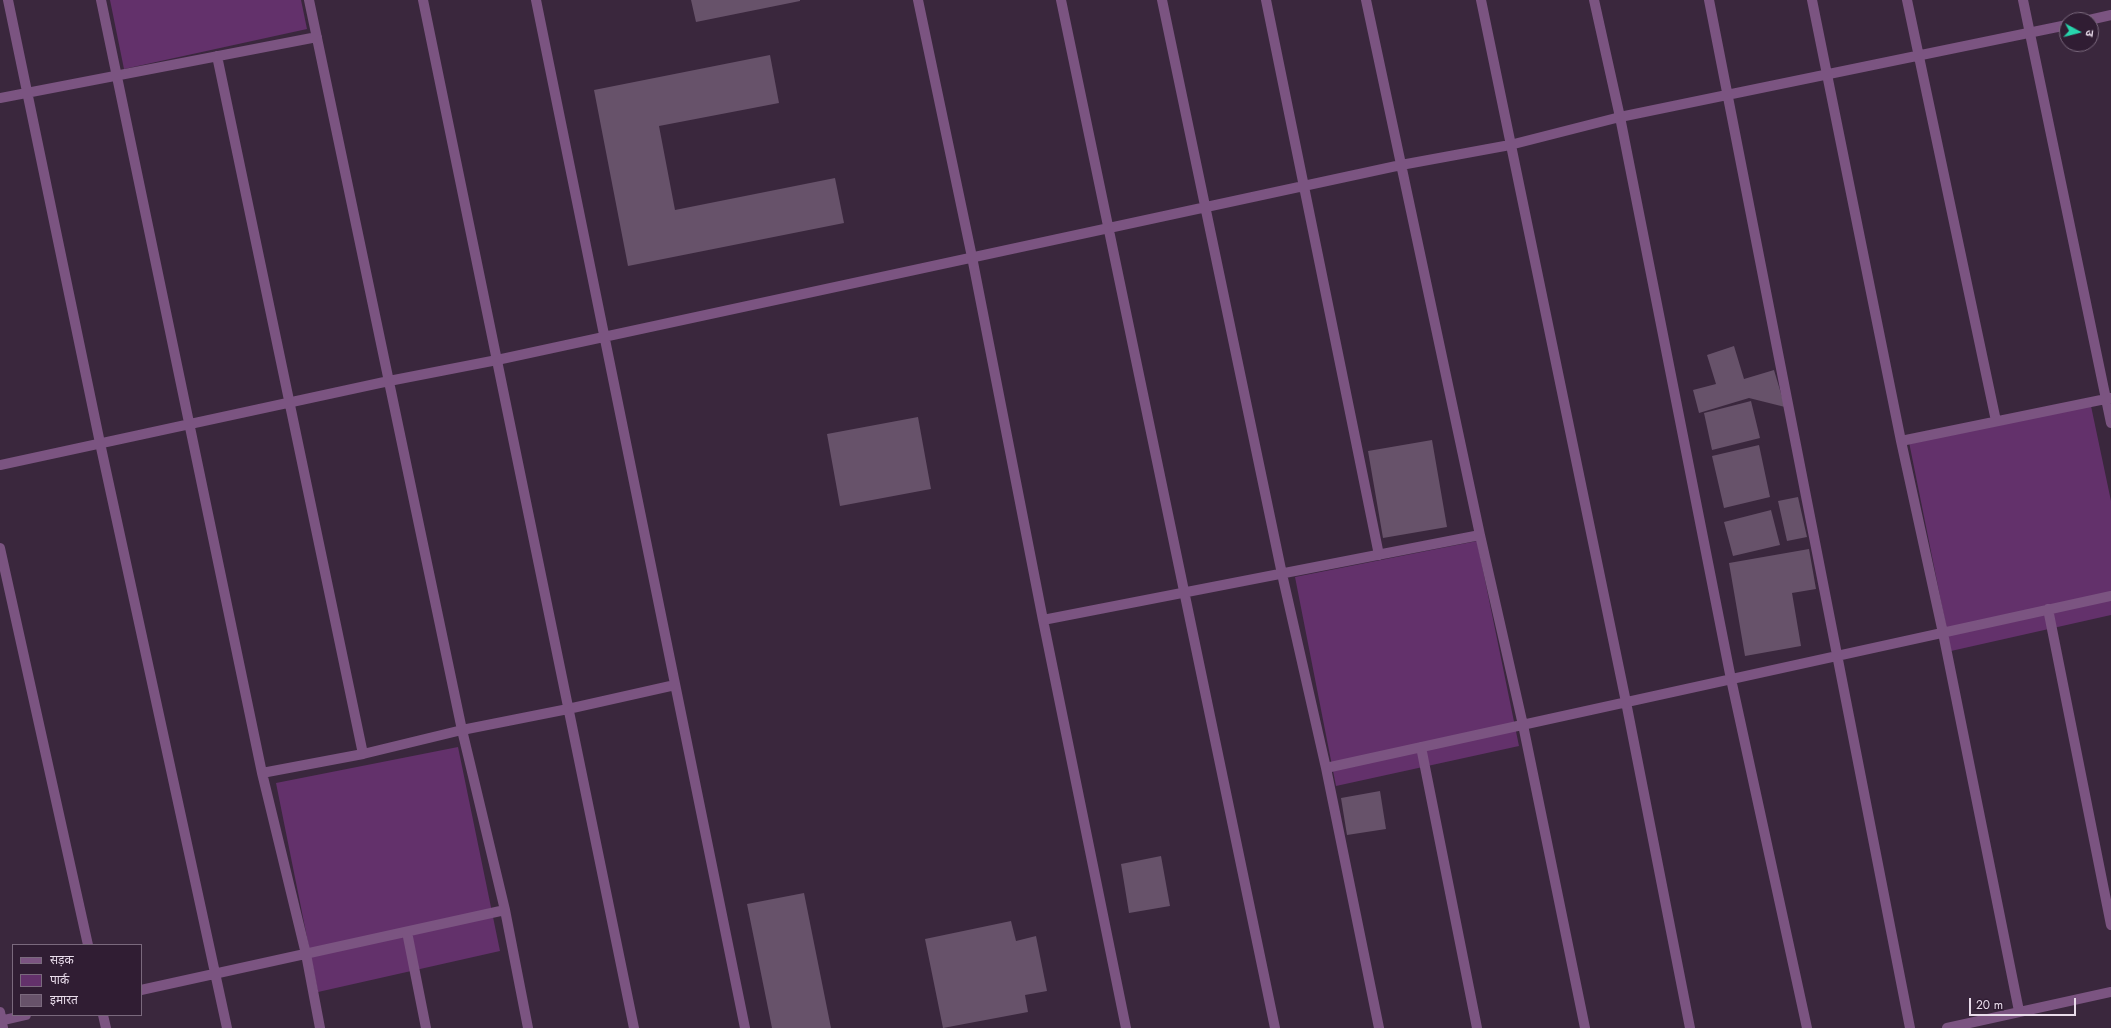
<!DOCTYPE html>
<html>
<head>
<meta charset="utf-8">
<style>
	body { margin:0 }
	#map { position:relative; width:2111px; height:1028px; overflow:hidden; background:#3a273d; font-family:Jost,"Noto Sans Devanagari",sans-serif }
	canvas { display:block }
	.legend { position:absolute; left:12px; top:944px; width:130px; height:72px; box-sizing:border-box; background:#301d33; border:1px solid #7a697d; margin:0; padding:5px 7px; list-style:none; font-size:12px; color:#e9dceb }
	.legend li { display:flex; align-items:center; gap:8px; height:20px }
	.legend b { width:20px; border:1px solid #7a697d }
	.north { position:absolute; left:2059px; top:12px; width:40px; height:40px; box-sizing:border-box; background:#301d33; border:1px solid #7a697d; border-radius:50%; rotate:97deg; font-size:11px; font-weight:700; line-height:16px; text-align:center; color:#e9dceb }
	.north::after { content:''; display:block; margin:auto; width:14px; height:18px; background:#28d5ad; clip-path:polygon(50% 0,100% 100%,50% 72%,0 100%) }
	.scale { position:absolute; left:1969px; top:998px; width:107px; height:18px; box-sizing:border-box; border:2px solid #e9dceb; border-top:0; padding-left:5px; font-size:12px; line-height:14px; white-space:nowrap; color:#e9dceb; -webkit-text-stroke:3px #301d33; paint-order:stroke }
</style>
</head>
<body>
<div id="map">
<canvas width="2111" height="1028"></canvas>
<ul class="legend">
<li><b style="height:5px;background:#7b5481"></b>सड़क</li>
<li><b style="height:11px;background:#63316b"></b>पार्क</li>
<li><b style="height:11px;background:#67526a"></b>इमारत</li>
</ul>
<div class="north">उ</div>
<div class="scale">20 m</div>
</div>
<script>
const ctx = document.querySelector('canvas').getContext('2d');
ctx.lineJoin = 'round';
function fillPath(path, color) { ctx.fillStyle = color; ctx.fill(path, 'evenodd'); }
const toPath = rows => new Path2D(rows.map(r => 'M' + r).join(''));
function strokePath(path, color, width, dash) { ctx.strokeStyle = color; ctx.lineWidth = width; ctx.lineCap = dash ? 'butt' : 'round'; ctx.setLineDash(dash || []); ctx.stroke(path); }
const green = toPath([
	[110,0,301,0,307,29,124,69],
	[2091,406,2111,501,2111,615,1951,651,1909,442],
	[1477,541,1519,746,1336,786,1295,577],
	[458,747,500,951,318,992,276,783]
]);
const building = toPath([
	[691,0,800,0,800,1,696,22],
	[770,55,779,103,659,126,675,210,835,178,844,223,628,266,594,90],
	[1734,346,1744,379,1774,370,1785,407,1749,398,1699,413,1693,390,1716,384,1707,355],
	[1751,401,1760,438,1712,450,1704,413],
	[918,417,931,489,840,506,827,434],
	[1432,440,1447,527,1383,538,1368,451],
	[1759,445,1770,497,1724,508,1712,456],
	[1798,497,1807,537,1787,541,1778,501],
	[1771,510,1780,545,1733,556,1724,522],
	[1809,549,1816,589,1792,593,1801,646,1745,656,1729,563],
	[1380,791,1386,829,1347,835,1341,798],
	[1161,856,1170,906,1129,913,1121,864],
	[804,893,831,1028,772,1028,747,904],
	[1011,921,1016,941,1036,936,1047,991,1025,995,1028,1012,943,1028,925,939]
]);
const street = toPath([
	[8,0,100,443,227,1028],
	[101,0,262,773,306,954,320,1028],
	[309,0,462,730,505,910,528,1028],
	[423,0,634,1028],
	[536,0,745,1028],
	[918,0,972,257,1043,620,1126,1028],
	[1061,0,1275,1028],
	[1162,0,1282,574,1326,768,1379,1028],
	[1266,0,1379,555],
	[1366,0,1480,535,1523,725,1585,1028],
	[1481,0,1626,702,1690,1028],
	[1594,0,1620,117,1731,679,1807,1028],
	[1709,0,1910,1028],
	[1812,0,1901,441,1943,633,2019,1011],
	[1907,0,1996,421],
	[2023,0,2111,423],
	[2089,20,2111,15],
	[217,56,363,754],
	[0,98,317,37],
	[1901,441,2111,398],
	[0,465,389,381,497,360,1401,165,1510,145,1620,117,2067,25],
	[0,548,88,945],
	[2048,609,2111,925],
	[1043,620,1480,535],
	[1421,747,1477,1028],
	[1326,768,2111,596],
	[262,773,363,754,462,730,568,709,675,685],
	[407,932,426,1028],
	[141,990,505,910],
	[0,1012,3,1028],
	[103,1015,106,1028],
	[0,1021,26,1015],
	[1947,1028,2111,992]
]);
fillPath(green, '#63316b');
fillPath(building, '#67526a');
strokePath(street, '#7b5481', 10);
</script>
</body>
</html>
